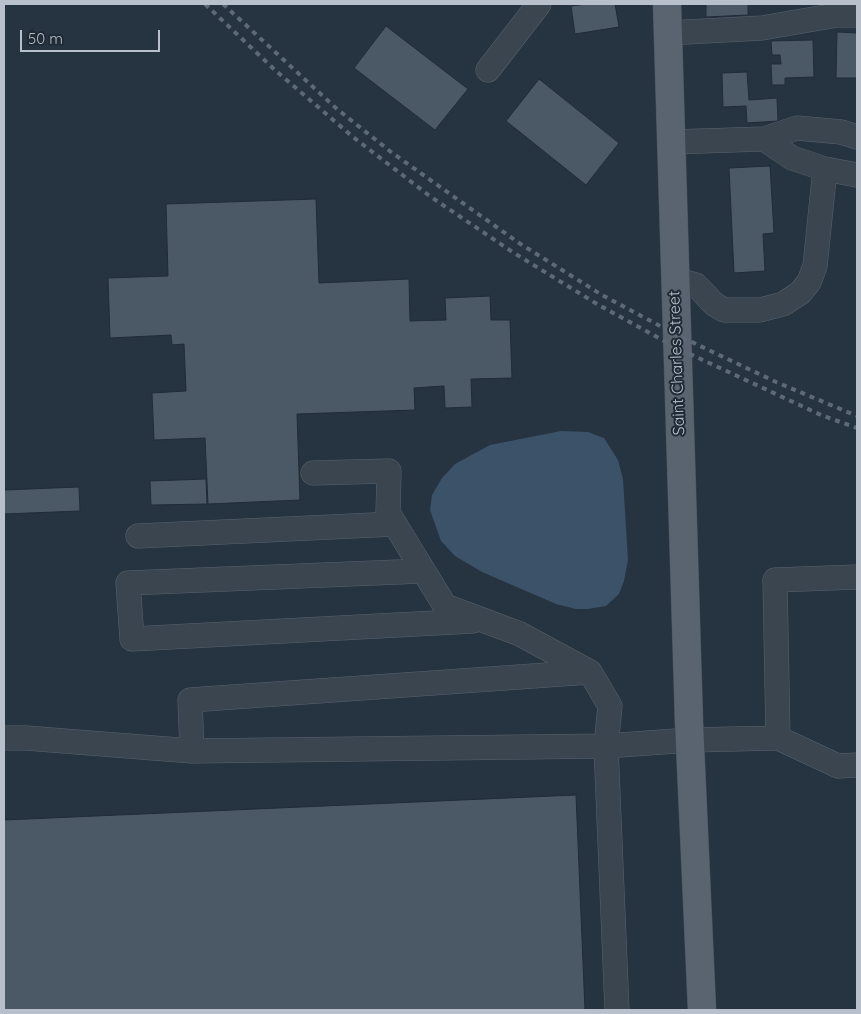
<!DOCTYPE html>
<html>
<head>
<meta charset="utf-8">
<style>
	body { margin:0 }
	#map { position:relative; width:861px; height:1014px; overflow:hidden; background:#263340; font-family:Quicksand,sans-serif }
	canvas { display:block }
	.frame { position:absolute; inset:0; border:5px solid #b7c0cb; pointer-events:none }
	.scale { position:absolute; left:20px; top:30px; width:140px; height:22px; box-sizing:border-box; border:2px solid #b7c0cb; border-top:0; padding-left:6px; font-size:15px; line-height:18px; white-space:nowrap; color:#b7c0cb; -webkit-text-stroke:4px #1f2a35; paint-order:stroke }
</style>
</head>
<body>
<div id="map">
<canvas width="861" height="1014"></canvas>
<div class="frame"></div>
<div class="scale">50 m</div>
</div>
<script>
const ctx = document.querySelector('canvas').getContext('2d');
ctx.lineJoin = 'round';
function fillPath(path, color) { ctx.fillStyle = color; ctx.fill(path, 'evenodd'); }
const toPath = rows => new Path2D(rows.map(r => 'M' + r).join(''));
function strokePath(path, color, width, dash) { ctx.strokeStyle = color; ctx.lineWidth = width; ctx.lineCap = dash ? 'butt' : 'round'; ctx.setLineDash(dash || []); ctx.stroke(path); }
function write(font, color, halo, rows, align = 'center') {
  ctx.font = font + ' Quicksand,sans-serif'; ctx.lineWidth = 4; ctx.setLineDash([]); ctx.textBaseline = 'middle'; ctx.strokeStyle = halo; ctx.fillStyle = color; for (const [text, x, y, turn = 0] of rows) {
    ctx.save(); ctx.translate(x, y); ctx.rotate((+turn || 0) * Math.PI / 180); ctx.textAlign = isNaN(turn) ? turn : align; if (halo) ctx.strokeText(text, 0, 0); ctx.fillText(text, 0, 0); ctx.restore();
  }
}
const water = toPath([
	[561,431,588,432,604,438,618,460,623,479,628,560,624,581,619,594,606,606,588,609,576,609,556,604,482,572,455,556,441,541,430,510,432,495,442,478,455,464,490,445]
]);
const building = toPath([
	[587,4,615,4,619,27,575,34,571,6,587,4],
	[706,4,748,4,748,15,706,17,706,4],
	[386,26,468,89,435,130,354,68,386,26],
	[837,32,857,33,857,78,836,78,837,32],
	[813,40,814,77,785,78,785,85,772,85,771,64,781,64,780,55,772,55,771,41,813,40],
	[747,72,749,100,777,98,778,121,747,123,746,106,723,107,722,73,747,72],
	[539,79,619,143,586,185,506,121,539,79],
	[770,166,774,233,763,234,765,271,734,273,729,168,770,166],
	[316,199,319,283,409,279,410,321,446,320,445,298,490,296,491,320,510,320,512,378,471,379,472,407,445,408,444,386,414,388,415,410,297,414,300,500,208,504,205,438,154,440,152,393,186,391,184,344,172,345,171,335,110,338,108,278,168,276,166,204,316,199],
	[206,479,207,504,151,505,150,481,206,479],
	[79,487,80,511,4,514,4,490,79,487],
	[576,795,585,1010,4,1010,4,820,576,795]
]);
const minor = toPath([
	[667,33,762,28,837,15,857,15],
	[488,70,539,4],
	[764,139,792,158,825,169],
	[670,142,764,139,797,128,841,132,857,137],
	[674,279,696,285,714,304,724,310,760,310,783,304,800,293,809,282,815,266,825,169,857,175],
	[313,473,389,471,388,513,445,606,520,634,590,672,610,706,606,746,192,751,190,700,590,672],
	[138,536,395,524],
	[423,571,128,583,132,639,473,621],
	[4,738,26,738,192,751],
	[778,738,838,766,857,765],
	[617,1010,606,746,690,740,778,738,775,580,857,577]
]);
const major = toPath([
	[667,4,689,722,702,1010]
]);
const rail = toPath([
	[205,4,276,71,353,137,431,197,514,253,597,304,677,348,821,415,857,428],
	[223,4,337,109,391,152,519,243,602,295,677,335,776,382,857,416]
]);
const streetNames = [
	["Saint Charles Street",677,363,-92]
];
fillPath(water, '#3c5269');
fillPath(building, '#4b5966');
strokePath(building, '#212c37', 1);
strokePath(minor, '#58636e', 25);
strokePath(major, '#444e59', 29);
strokePath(minor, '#3b4550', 24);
strokePath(major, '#596470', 28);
strokePath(rail, '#5d6977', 4, [5, 5]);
write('16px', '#b7c0cb', '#1f2a35', streetNames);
</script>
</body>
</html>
